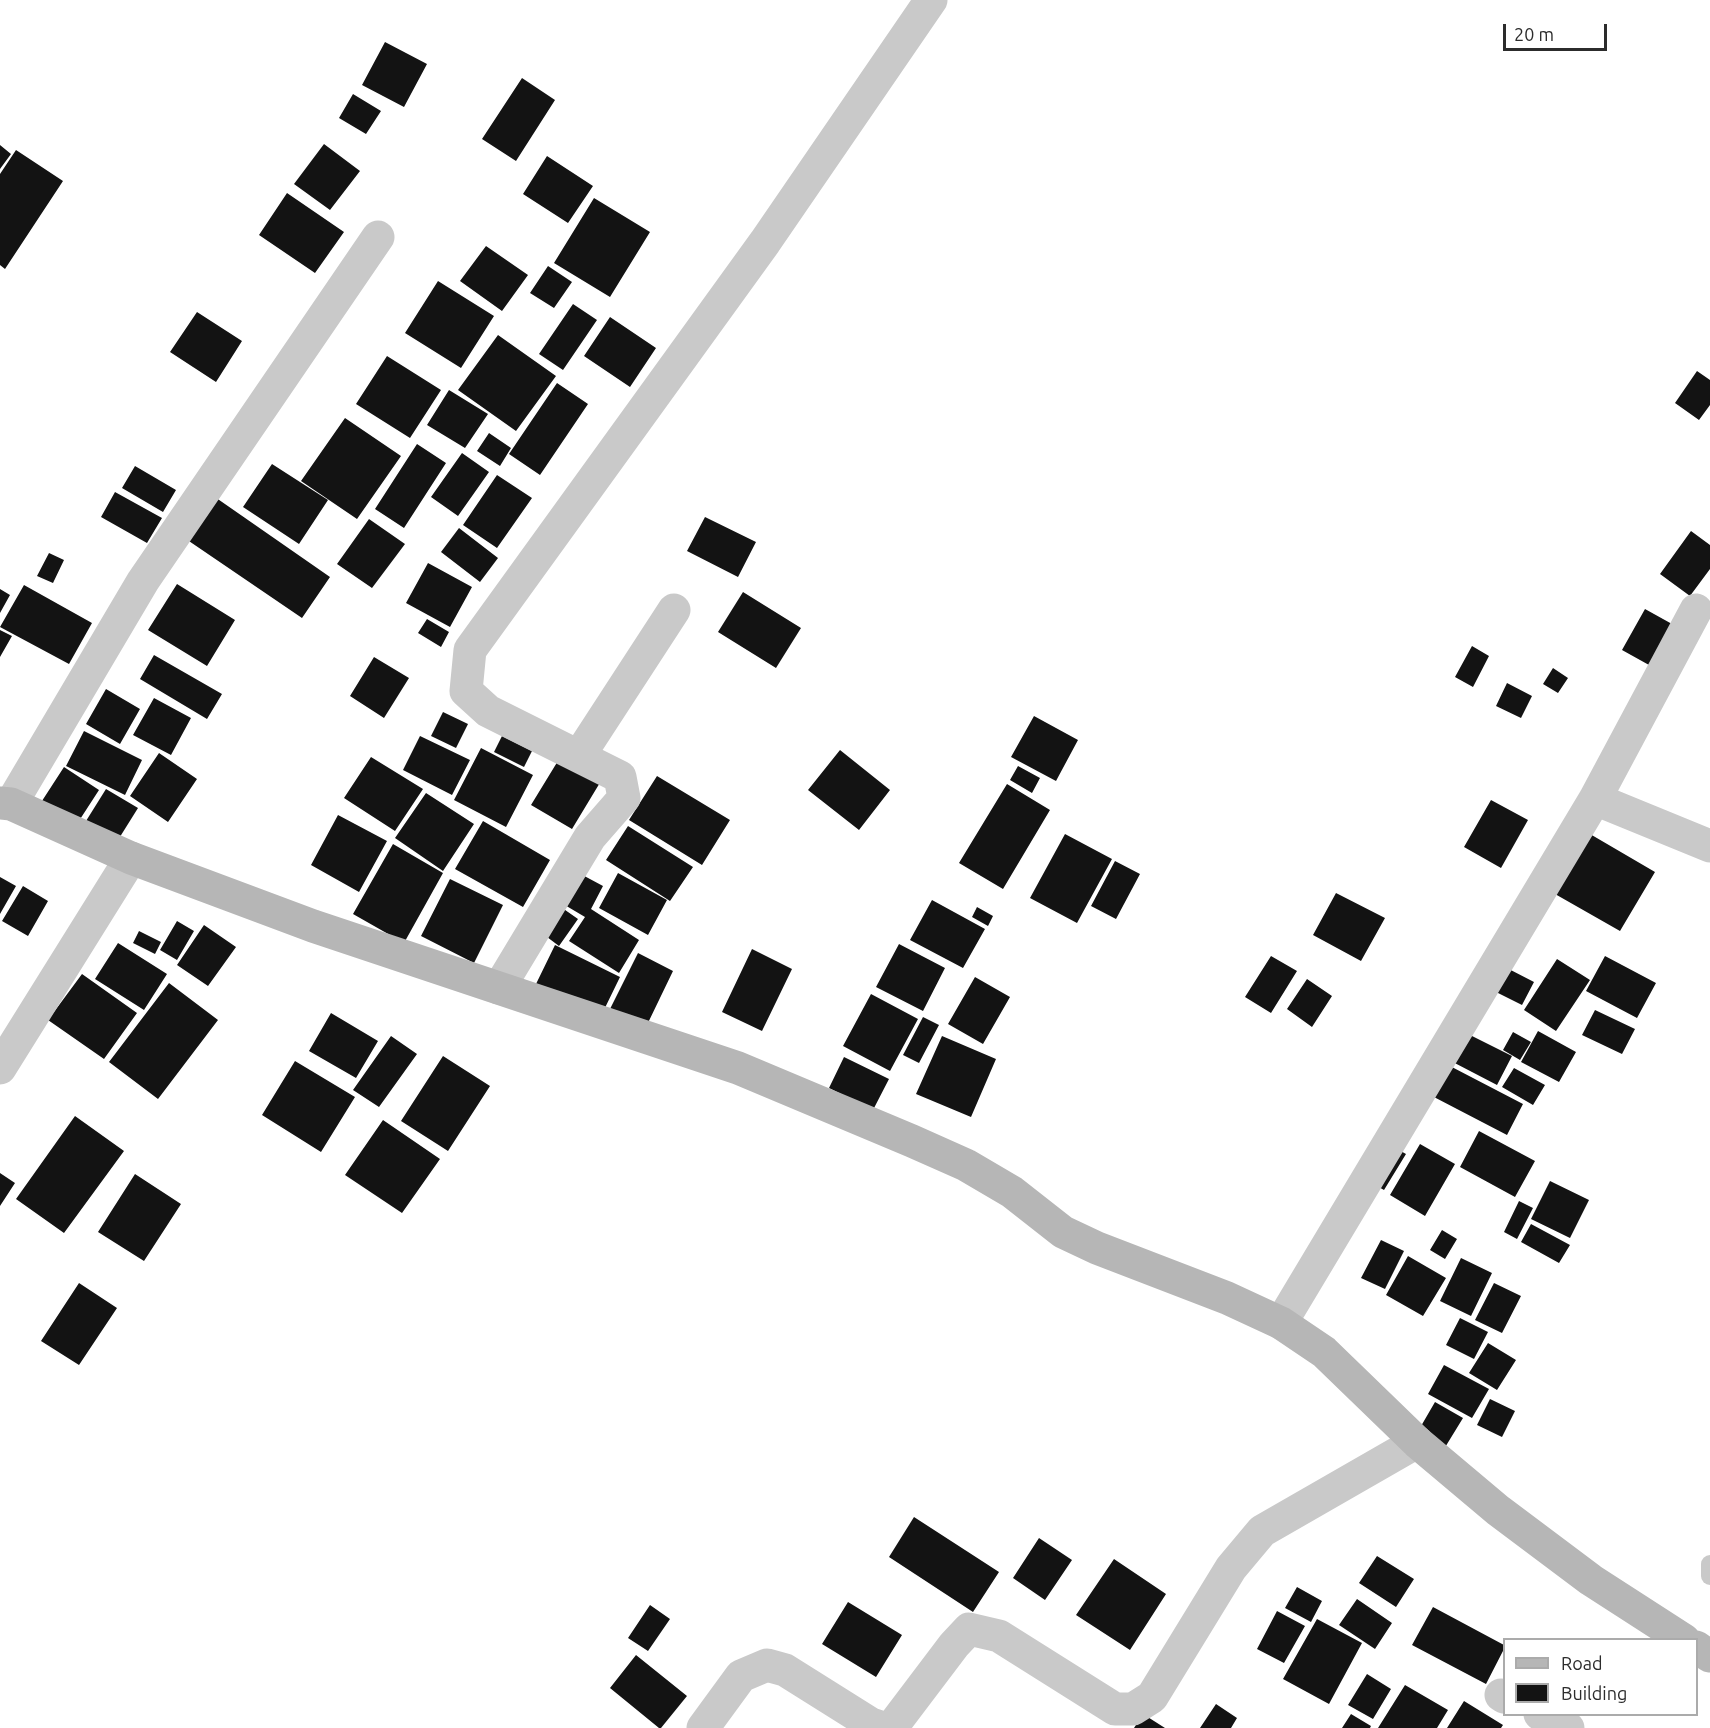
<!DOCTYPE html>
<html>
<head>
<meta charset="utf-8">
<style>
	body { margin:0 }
	#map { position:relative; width:1710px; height:1728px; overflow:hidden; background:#fff; font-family:Ubuntu,sans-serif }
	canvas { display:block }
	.legend { position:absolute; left:1503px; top:1638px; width:195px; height:78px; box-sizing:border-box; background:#fff; border:2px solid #ababab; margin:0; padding:8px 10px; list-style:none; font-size:18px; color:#2c2c2c }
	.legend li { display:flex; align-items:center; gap:12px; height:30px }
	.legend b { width:30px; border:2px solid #ababab }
	.scale { position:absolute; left:1503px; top:24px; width:104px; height:27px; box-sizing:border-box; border:3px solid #2c2c2c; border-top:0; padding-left:8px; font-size:18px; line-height:21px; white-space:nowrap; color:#2c2c2c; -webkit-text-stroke:4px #fff; paint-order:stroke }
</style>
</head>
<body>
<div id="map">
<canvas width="1710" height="1728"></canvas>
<ul class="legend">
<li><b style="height:8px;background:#b6b6b6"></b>Road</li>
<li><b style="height:16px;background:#131313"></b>Building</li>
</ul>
<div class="scale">20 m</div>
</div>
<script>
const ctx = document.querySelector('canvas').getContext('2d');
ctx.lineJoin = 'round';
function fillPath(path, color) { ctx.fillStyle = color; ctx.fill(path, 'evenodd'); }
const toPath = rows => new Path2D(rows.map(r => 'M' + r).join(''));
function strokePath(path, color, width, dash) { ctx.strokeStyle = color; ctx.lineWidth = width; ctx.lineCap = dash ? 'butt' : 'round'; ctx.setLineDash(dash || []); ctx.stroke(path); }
const building = toPath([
	[385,42,427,64,404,107,362,85],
	[522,78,555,100,516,161,482,139],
	[353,94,381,111,366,134,339,118],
	[324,144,360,171,330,210,294,184],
	[0,145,11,154,0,169],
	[16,150,63,181,5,269,0,265,0,174],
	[547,156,593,186,568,223,523,194],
	[287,193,344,232,315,273,259,235],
	[594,198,650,232,610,297,554,263],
	[486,246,528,275,502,311,460,281],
	[548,266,572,282,554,308,530,293],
	[438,281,494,316,461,368,405,333],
	[573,304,597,320,563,370,539,354],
	[197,312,242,341,216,382,170,352],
	[610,317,656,348,630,387,584,356],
	[498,335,556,376,516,431,458,390],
	[387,356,441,390,410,438,356,404],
	[1697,371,1710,380,1710,405,1699,420,1675,403],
	[557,383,588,404,540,475,509,454],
	[449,390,488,414,465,448,427,425],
	[345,418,401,456,357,519,301,481],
	[489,433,511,448,500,466,477,451],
	[417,444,446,463,404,528,375,509],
	[462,453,489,472,458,516,431,497],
	[272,464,328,500,299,544,243,507],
	[135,466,176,490,163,512,122,488],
	[497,475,532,498,497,548,463,525],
	[115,492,162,518,147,543,101,517],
	[212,495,330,577,302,618,183,537],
	[705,517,756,542,738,577,687,551],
	[369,519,405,544,372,588,337,564],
	[459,528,498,558,480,582,441,552],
	[1691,531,1710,545,1710,569,1690,596,1660,574],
	[49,553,64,560,53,583,37,576],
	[428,563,472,587,450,627,406,603],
	[177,584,235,620,207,666,148,630],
	[24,585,92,623,69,664,0,627],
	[0,589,10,595,0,613],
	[743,592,801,628,776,668,718,632],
	[1645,609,1672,624,1649,665,1622,650],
	[427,619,449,632,441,647,418,633],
	[0,630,12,636,0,657],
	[1472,646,1489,656,1473,687,1455,677],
	[154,655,222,694,207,719,140,679],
	[374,657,409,678,384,718,350,696],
	[1553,668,1568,678,1558,693,1543,684],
	[1507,683,1532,696,1521,718,1496,706],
	[106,689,140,709,120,744,86,724],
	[154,698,191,718,171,755,133,735],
	[443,712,468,724,456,748,431,736],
	[1034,716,1078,740,1056,781,1011,757],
	[84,731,142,760,125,795,66,766],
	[420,736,470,760,452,795,403,770],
	[502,736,532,751,524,767,494,752],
	[481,748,533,775,506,827,454,800],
	[840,750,890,790,859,830,808,790],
	[564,751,604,776,572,829,531,805],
	[159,753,197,779,168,822,130,796],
	[371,757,423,789,395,831,344,798],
	[1018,766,1040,778,1032,793,1010,780],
	[64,767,99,790,75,827,40,804],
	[657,776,730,820,702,865,629,820],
	[1007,784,1050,810,1003,889,959,863],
	[106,789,138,808,118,840,86,821],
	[426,793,474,824,443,871,395,838],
	[1491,800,1528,820,1501,868,1464,847],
	[338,815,387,841,359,892,311,865],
	[483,821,550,860,523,907,455,869],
	[628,826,693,867,670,901,606,860],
	[1065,834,1112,859,1077,923,1030,898],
	[1590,834,1655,872,1620,931,1555,894],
	[393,844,443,873,404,943,353,914],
	[1115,861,1140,874,1116,919,1091,906],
	[575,871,603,886,591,909,639,940,619,973,569,941,585,917,558,901],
	[618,873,667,900,648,935,599,908],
	[0,877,16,886,0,914],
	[450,879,503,905,474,963,421,936],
	[23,886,48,901,28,936,2,921],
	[1336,893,1385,918,1361,961,1313,935],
	[932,900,985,929,963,968,910,940],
	[558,905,578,919,559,946,539,931],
	[977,907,993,916,988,926,972,917],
	[177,921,194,931,177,960,160,950],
	[204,925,236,947,208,986,177,965],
	[139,931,161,942,155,954,133,943],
	[118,943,167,974,144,1010,95,979],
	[899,944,945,968,923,1011,876,987],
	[555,945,620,977,601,1016,536,984],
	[752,949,792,969,762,1031,722,1012],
	[638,953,673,971,646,1027,610,1009],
	[1271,956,1297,971,1271,1013,1245,997],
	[1605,956,1656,983,1637,1018,1586,991],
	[1557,959,1590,980,1556,1031,1524,1010],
	[1501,965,1534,982,1522,1005,1488,988],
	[82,974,137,1013,104,1059,48,1020],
	[975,977,1010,997,983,1044,948,1024],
	[1307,979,1332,996,1312,1027,1287,1009],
	[169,983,218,1020,158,1099,109,1062],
	[871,994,918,1019,890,1071,843,1046],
	[1595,1010,1635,1029,1622,1054,1582,1035],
	[331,1013,378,1041,356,1078,309,1051],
	[923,1017,939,1025,919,1063,903,1055],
	[1462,1031,1512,1056,1497,1085,1447,1059],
	[1538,1031,1576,1052,1559,1082,1521,1062],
	[1513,1032,1531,1042,1520,1060,1503,1050],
	[391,1036,417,1054,379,1107,353,1090],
	[942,1036,996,1059,971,1117,916,1094],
	[443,1056,490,1086,448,1151,401,1121],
	[844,1057,889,1079,873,1110,829,1088],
	[295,1061,355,1097,321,1152,262,1115],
	[1448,1065,1523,1104,1507,1135,1432,1096],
	[1514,1068,1545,1085,1533,1105,1502,1087],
	[75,1116,124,1151,64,1233,16,1199],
	[383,1120,440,1159,402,1213,345,1175],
	[1479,1131,1535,1161,1515,1197,1460,1167],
	[1420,1144,1455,1164,1425,1216,1390,1195],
	[1390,1145,1406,1154,1384,1190,1368,1181],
	[0,1173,15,1183,0,1206],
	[135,1174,181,1204,144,1261,98,1232],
	[1550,1181,1589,1200,1570,1238,1531,1219],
	[1519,1201,1533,1208,1517,1239,1504,1232],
	[1531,1224,1570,1245,1559,1263,1521,1242],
	[1442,1230,1457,1239,1445,1259,1430,1250],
	[1381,1240,1404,1251,1385,1289,1361,1278],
	[1408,1256,1446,1278,1423,1316,1386,1295],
	[1461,1258,1492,1273,1471,1316,1440,1301],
	[79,1283,117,1308,79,1365,41,1341],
	[1494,1283,1521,1296,1502,1333,1475,1320],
	[1460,1318,1488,1332,1474,1359,1446,1345],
	[1488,1343,1516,1360,1497,1390,1469,1373],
	[1444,1365,1489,1389,1472,1418,1428,1394],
	[1490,1399,1515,1411,1502,1437,1477,1425],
	[1435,1402,1463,1418,1444,1449,1417,1433],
	[914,1517,999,1572,973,1612,889,1557],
	[1039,1538,1072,1560,1045,1600,1013,1578],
	[1377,1556,1414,1579,1396,1607,1359,1583],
	[1114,1559,1166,1594,1130,1650,1076,1615],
	[1297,1587,1322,1601,1311,1622,1285,1608],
	[1357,1599,1392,1623,1375,1649,1339,1625],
	[848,1602,902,1635,876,1677,822,1644],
	[650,1605,670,1619,648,1651,628,1638],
	[1433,1607,1504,1645,1504,1649,1486,1684,1412,1645],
	[1277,1611,1305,1626,1284,1663,1257,1649],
	[1317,1619,1362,1643,1329,1704,1283,1679],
	[636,1655,687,1696,661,1728,659,1728,610,1688],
	[1367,1674,1391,1689,1373,1719,1348,1705],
	[1405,1685,1448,1710,1437,1728,1378,1728],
	[1464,1701,1503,1725,1501,1728,1447,1728],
	[1216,1704,1237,1718,1231,1728,1200,1728],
	[1143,1714,1165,1728,1134,1728],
	[1351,1714,1371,1726,1370,1728,1342,1728]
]);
const lane = toPath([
	[1710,1564,1710,1576]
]);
const street = toPath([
	[579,756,674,610],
	[1595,799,1710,846],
	[11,804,143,581,378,237],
	[499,988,590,837,624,798,620,777,488,711,466,691,470,650,765,242,931,0],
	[0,1068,131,858],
	[1281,1323,1595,799,1696,610],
	[1501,1695,1504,1697],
	[1540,1714,1568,1728],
	[703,1728,741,1676,767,1665,785,1670,871,1724,883,1728],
	[888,1728,895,1723,954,1645,969,1629,999,1636,1115,1709,1133,1709,1152,1697,1231,1568,1262,1531,1417,1442]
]);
const secondary = toPath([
	[0,803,11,804,131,858,313,926,738,1068,912,1141,966,1165,1012,1192,1063,1232,1097,1248,1227,1298,1281,1323,1324,1352,1417,1442,1499,1511,1591,1580,1684,1640],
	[1696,1647,1710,1656]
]);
fillPath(building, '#131313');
strokePath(lane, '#c9c9c9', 18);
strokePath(street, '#c9c9c9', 33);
strokePath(secondary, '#b6b6b6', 33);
</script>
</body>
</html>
